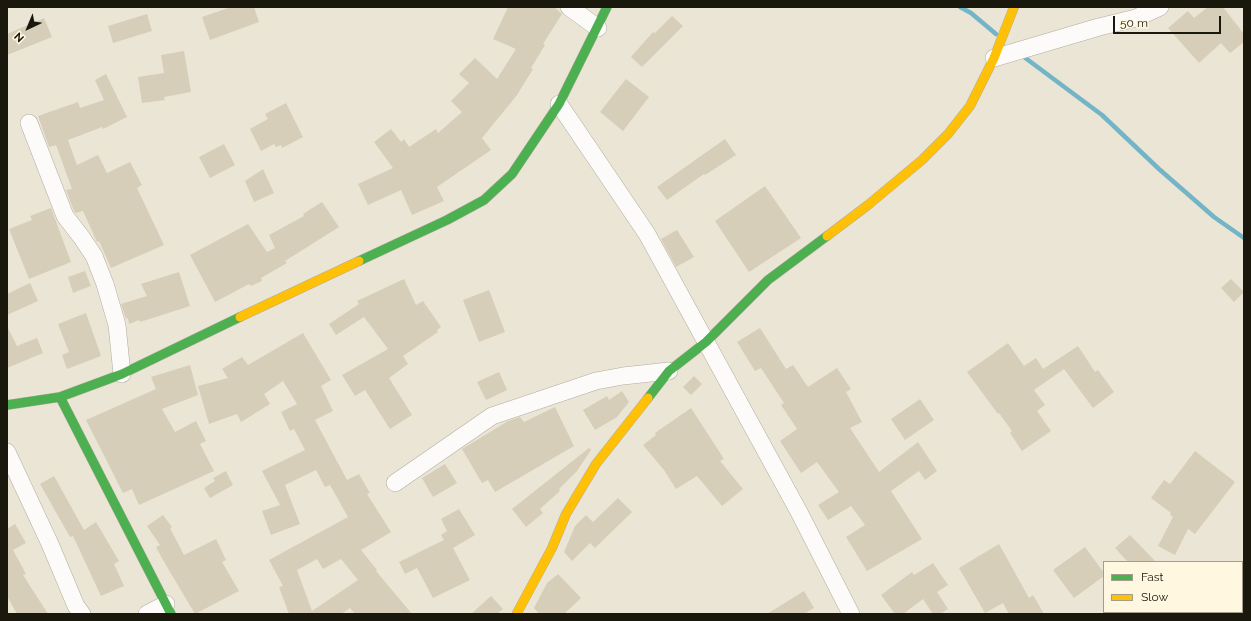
<!DOCTYPE html>
<html>
<head>
<meta charset="utf-8">
<style>
	body { margin:0 }
	#map { position:relative; width:1251px; height:621px; overflow:hidden; background:#ebe5d5; font-family:Raleway,sans-serif }
	canvas { display:block }
	.frame { position:absolute; inset:0; border:8px solid #1a170d; pointer-events:none }
	.legend { position:absolute; left:1103px; top:561px; width:140px; height:52px; box-sizing:border-box; background:#fff7e0; border:1px solid #a39d8c; margin:0; padding:5px 7px; list-style:none; font-size:12px; color:#1a170d }
	.legend li { display:flex; align-items:center; gap:8px; height:20px }
	.legend b { width:20px; border:1px solid #a39d8c }
	.north { position:absolute; left:8px; top:8px; width:40px; height:40px; -webkit-text-stroke:3px #fff7e0; paint-order:stroke; rotate:224deg; font-size:11px; font-weight:700; line-height:16px; text-align:center; color:#1a170d }
	.north::after { content:''; display:block; margin:auto; width:14px; height:18px; background:#1a170d; clip-path:polygon(50% 0,100% 100%,50% 72%,0 100%) }
	.scale { position:absolute; left:1113px; top:16px; width:108px; height:18px; box-sizing:border-box; border:2px solid #1a170d; border-top:0; padding-left:5px; font-size:12px; line-height:14px; white-space:nowrap; color:#1a170d; -webkit-text-stroke:3px #fff7e0; paint-order:stroke }
</style>
</head>
<body>
<div id="map">
<canvas width="1251" height="621"></canvas>
<div class="frame"></div>
<ul class="legend">
<li><b style="height:5px;background:#4caf50"></b>Fast</li>
<li><b style="height:5px;background:#ffc107"></b>Slow</li>
</ul>
<div class="north">N</div>
<div class="scale">50 m</div>
</div>
<script>
const ctx = document.querySelector('canvas').getContext('2d');
ctx.lineJoin = 'round';
const toPath = rows => new Path2D(rows.map(r => 'M' + r).join(''));
function strokePath(path, color, width, dash) { ctx.strokeStyle = color; ctx.lineWidth = width; ctx.lineCap = dash ? 'butt' : 'round'; ctx.setLineDash(dash || []); ctx.stroke(path); }
function fillPath(path, color) { ctx.fillStyle = color; ctx.fill(path, 'evenodd'); }
const stream = toPath([
	[960,7,971,13,996,34],
	[1020,54,1102,115,1159,169,1214,217,1244,238]
]);
const building = toPath([
	[231,7,254,7,259,22,210,40,202,17],
	[508,7,554,7,562,14,543,44,545,45,531,68,533,69,517,95,482,138,491,150,437,187,444,201,412,215,401,190,368,205,358,184,393,168,374,142,391,129,401,142,404,139,409,147,436,129,438,133,462,112,451,101,469,83,459,74,475,58,497,79,516,49,493,39],
	[1208,7,1223,7,1244,34,1244,42,1230,53,1221,43,1199,63,1168,28,1188,11,1194,18],
	[147,14,152,31,113,43,108,26],
	[672,16,683,26,642,67,631,57,653,32,655,33],
	[44,18,52,37,7,55,7,34],
	[184,51,191,92,164,97,165,100,142,103,138,77,164,73,161,55],
	[106,74,127,117,103,129,102,127,68,140,77,165,98,155,107,173,130,162,142,185,137,188,164,245,111,268,99,241,97,242,83,211,76,213,74,211,66,190,72,189,56,145,49,147,38,116,78,102,80,108,104,100,95,80],
	[626,79,649,97,623,131,600,112],
	[286,103,303,137,282,148,281,145,276,147,274,144,261,151,250,129,268,119,265,114],
	[725,139,736,155,705,175,704,174,667,200,657,187],
	[224,144,235,165,210,178,199,157],
	[263,169,274,193,254,202,245,181],
	[765,186,801,238,749,272,715,221],
	[322,202,339,227,285,261,287,263,261,278,262,281,251,286,249,284,215,302,190,255,248,224,267,252,275,248,269,235,304,216,303,214],
	[51,208,71,262,29,279,9,229,32,220,30,216],
	[677,230,694,257,676,267,661,239],
	[85,271,91,286,73,293,68,277],
	[179,272,190,306,140,322,139,320,129,324,128,318,126,319,121,304,147,296,141,284],
	[404,279,416,305,423,301,441,327,437,330,438,332,403,356,408,364,389,378,412,415,390,429,365,390,355,396,342,375,388,349,364,317,336,335,329,324,359,304,357,301],
	[1231,279,1244,292,1234,302,1221,288],
	[30,283,38,301,7,315,7,294],
	[489,290,505,332,479,342,463,300],
	[86,313,101,356,67,369,62,355,69,352,58,324],
	[7,326,17,346,37,338,43,353,7,368],
	[760,328,786,369,793,365,808,387,837,368,851,389,846,392,862,422,850,428,879,472,918,442,937,471,925,480,919,471,891,491,922,539,867,571,846,537,865,525,851,506,828,520,818,505,839,492,817,462,801,473,780,441,797,429,781,405,784,403,761,368,755,371,737,342],
	[303,333,331,380,321,386,333,411,315,420,347,480,359,474,370,493,367,494,391,532,361,550,377,570,376,571,412,614,355,614,350,608,341,614,289,614,279,587,283,586,269,560,348,517,330,485,325,487,316,470,285,485,300,524,271,535,262,511,280,505,262,471,305,450,294,429,290,431,281,412,297,404,283,381,264,394,270,404,241,422,237,414,209,424,198,386,228,378,222,369,242,357,248,365],
	[317,559,323,569,341,559,358,580,312,611,297,570],
	[1008,343,1024,366,1036,358,1043,369,1078,346,1095,372,1098,370,1114,392,1093,408,1064,369,1034,390,1045,405,1037,411,1051,431,1022,451,1010,433,1012,431,999,413,998,414,967,372],
	[190,365,198,395,162,409,175,432,196,421,206,441,200,444,214,471,139,505,132,489,123,493,86,420,156,389,151,377],
	[499,372,507,390,486,400,477,382],
	[694,376,702,384,691,395,683,387],
	[622,391,629,402,617,417,595,430,583,410,607,396,609,400],
	[920,399,934,420,905,440,891,419],
	[555,407,574,446,495,492,488,480,482,483,462,449,508,421,520,417,524,422],
	[691,408,724,459,720,461,743,489,722,506,697,476,676,489,664,470,643,445,656,435,655,433],
	[589,448,591,450,577,471,559,489,560,491,540,509,543,513,526,527,512,509],
	[1195,451,1235,482,1195,534,1188,529,1175,555,1158,546,1173,517,1170,515,1171,513,1151,498,1164,480,1170,484],
	[445,464,457,483,433,497,422,478],
	[226,471,233,485,210,498,204,488,215,481,213,478],
	[54,476,84,530,96,522,119,561,114,564,124,586,101,596,73,536,70,537,40,484],
	[618,498,632,512,595,548,590,543,572,561,564,552,575,526,586,515,593,522],
	[459,509,475,535,453,548,470,580,433,598,417,568,405,574,399,562,444,540,441,535,447,531,441,519],
	[163,515,172,527,170,528,184,555,216,539,226,560,222,562,239,591,195,614,163,560,156,547,160,545,147,526],
	[15,524,26,543,13,550,26,574,23,575,48,614,17,614,7,596,7,529],
	[1130,535,1156,562,1128,562,1115,548],
	[999,544,1029,598,1033,595,1044,614,1009,614,1003,603,985,613,959,568],
	[1085,547,1104,573,1104,576,1074,598,1053,570],
	[933,563,948,585,937,592,948,609,940,614,933,614,923,599,903,614,895,614,881,595,912,572,914,575],
	[558,574,581,598,564,614,539,614,534,608,547,583],
	[804,591,814,608,804,614,767,614],
	[491,596,503,609,497,614,471,614]
]);
const street = toPath([
	[569,7,598,28],
	[994,58,1099,27,1136,18,1160,7],
	[559,104,647,234,799,512,851,614],
	[29,123,65,216,82,238,94,256,105,284,117,325,122,374],
	[7,452,50,544,76,606,82,614],
	[395,483,492,416,596,381,623,376,669,371],
	[1242,579,1244,579],
	[1183,612,1185,614],
	[147,614,166,604],
	[1129,614,1132,612]
]);
const fast = toPath([
	[359,261,447,220,484,200,512,174,559,104,607,7],
	[60,397,171,614],
	[648,398,669,371,706,342,768,280,827,236],
	[7,405,60,397,122,374,240,317]
]);
const slow = toPath([
	[827,236,868,205,922,160,948,134,970,106,994,58,1014,7],
	[240,317,359,261],
	[517,613,552,548,566,514,596,464,648,398]
]);
strokePath(stream, '#73b5c6', 4.5);
fillPath(building, '#d6ceb8');
strokePath(street, '#b1aca0', 18);
strokePath(fast, '#b1aca0', 10);
strokePath(slow, '#b1aca0', 10);
strokePath(street, '#fcfbf9', 17);
strokePath(fast, '#4caf50', 9);
strokePath(slow, '#ffc107', 9);
</script>
</body>
</html>
